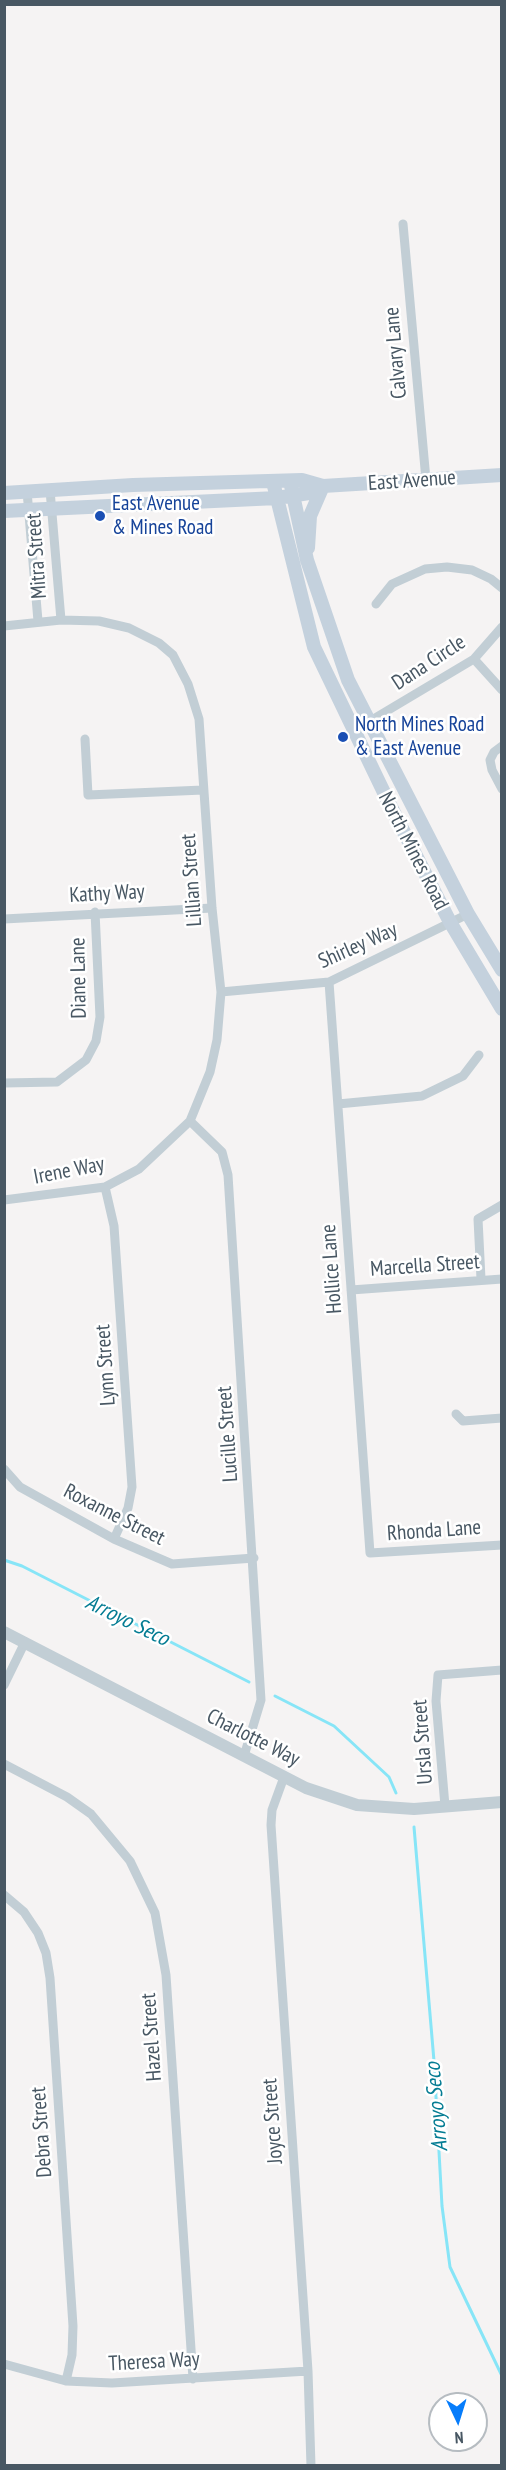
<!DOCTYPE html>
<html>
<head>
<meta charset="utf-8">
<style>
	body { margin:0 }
	#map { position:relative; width:506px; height:2470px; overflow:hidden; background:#f5f3f3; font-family:"PT Sans Narrow",sans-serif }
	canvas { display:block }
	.frame { position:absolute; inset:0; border:6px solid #485763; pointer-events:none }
	.north { position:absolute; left:428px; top:2392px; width:60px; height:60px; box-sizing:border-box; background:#fff; border:2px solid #b6bcc1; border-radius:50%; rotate:176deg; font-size:16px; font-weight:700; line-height:24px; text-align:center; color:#485763 }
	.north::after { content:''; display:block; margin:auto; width:21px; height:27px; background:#077dfb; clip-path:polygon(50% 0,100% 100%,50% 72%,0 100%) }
</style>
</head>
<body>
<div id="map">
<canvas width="506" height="2470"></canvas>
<div class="frame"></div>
<div class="north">N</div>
</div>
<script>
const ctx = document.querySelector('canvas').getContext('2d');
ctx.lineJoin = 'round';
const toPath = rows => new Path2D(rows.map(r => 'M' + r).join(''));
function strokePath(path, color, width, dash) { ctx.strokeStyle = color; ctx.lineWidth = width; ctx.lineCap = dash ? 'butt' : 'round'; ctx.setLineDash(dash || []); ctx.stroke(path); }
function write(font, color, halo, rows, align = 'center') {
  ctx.font = font + ' "PT Sans Narrow",sans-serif'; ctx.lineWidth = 5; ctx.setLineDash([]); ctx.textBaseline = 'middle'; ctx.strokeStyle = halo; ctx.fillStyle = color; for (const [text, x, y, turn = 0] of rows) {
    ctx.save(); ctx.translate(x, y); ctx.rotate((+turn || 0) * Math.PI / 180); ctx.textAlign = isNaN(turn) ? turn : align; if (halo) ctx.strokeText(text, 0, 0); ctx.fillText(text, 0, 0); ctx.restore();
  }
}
const stream = toPath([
	[4,1560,22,1566,249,1682],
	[275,1696,334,1726,389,1777,396,1793],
	[414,1827,434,2061,442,2206,450,2267,502,2376]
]);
const minor = toPath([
	[403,224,426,480],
	[50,490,61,620],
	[27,491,38,621],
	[376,604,392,584,425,569,447,567,472,570,491,579,502,588],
	[4,626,61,620,99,621,129,628,159,643,173,655,188,684,199,719,212,908,221,992,217,1040,210,1072,190,1121,139,1169,105,1187,4,1200],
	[474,659,502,690],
	[370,721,474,659,502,627],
	[85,739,88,795,203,790],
	[502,746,494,752,490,760,492,770,502,789],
	[4,919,212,908],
	[329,982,370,1553,502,1545],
	[221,992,329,982,468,914],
	[4,1083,57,1082,86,1060,96,1041,100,1017,95,912],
	[338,1104,422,1096,463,1076,479,1055],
	[190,1121,222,1152,228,1175,261,1700,244,1756],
	[105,1187,114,1226,132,1487,128,1508,114,1539],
	[481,1279,478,1219,502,1205],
	[351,1290,502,1279],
	[456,1414,463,1421,502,1418],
	[4,1469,20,1487,114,1539,172,1564,254,1558],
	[4,1685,25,1642],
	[4,1764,67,1797,91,1814,130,1861,155,1913,166,1975,193,2379],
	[284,1777,272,1810,271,1825,308,2371,311,2466],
	[445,1806,436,1701,438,1675,502,1670],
	[4,1895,24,1912,38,1933,46,1953,50,1978,73,2326,72,2355,66,2381],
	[4,2364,66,2381,112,2383,308,2371]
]);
const tertiary = toPath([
	[4,1632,306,1788,357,1805,414,1809,502,1802]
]);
const secondary = toPath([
	[290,481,307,560,348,680,468,914,502,970],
	[273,482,314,647,390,805,450,922,502,1009],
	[4,493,133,485,302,480,323,486],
	[4,511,277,498,309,493,323,486,502,475],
	[308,548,310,516,323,486]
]);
const markers = [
	[100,516,6,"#1a4fb4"],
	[343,737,6,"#1a4fb4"]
];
const streetNames = [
	["Calvary Lane",396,353,-95],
	["East Avenue",412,481,-4],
	["Mitra Street",37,556,-94],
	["Dana Circle",429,663,-33],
	["North Mines Road",413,851,63],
	["Lillian Street",192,880,-94],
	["Kathy Way",107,894,-3],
	["Shirley Way",358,946,-24],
	["Diane Lane",79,978,-91],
	["Irene Way",69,1171,-11],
	["Marcella Street",425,1266,-4],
	["Hollice Lane",332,1269,-94],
	["Lynn Street",106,1365,-94],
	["Lucille Street",228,1434,-94],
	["Roxanne Street",114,1515,27],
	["Rhonda Lane",434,1531,-4],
	["Charlotte Way",253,1738,27],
	["Ursla Street",423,1742,-94],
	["Hazel Street",152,2037,-94],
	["Joyce Street",273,2121,-94],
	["Debra Street",42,2132,-94],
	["Theresa Way",154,2362,-3]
];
const transitNames = [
	["East Avenue",112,504],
	["& Mines Road",112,528],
	["North Mines Road",355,725],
	["& East Avenue",355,749]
];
const waterNames = [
	["Arroyo Seco",127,1621,26],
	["Arroyo Seco",437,2107,-95]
];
strokePath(stream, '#87e5f7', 3);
strokePath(minor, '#c2ced5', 9);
strokePath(tertiary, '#c2ced5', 12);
strokePath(secondary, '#c4d1dd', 14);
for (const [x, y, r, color] of markers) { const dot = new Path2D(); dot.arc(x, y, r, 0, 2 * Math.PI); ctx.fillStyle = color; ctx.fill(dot); strokePath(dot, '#fff', 2); }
write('21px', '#485763', '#fff', streetNames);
write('21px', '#164399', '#fff', transitNames, 'left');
write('italic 22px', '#047c93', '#fff', waterNames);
</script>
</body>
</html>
